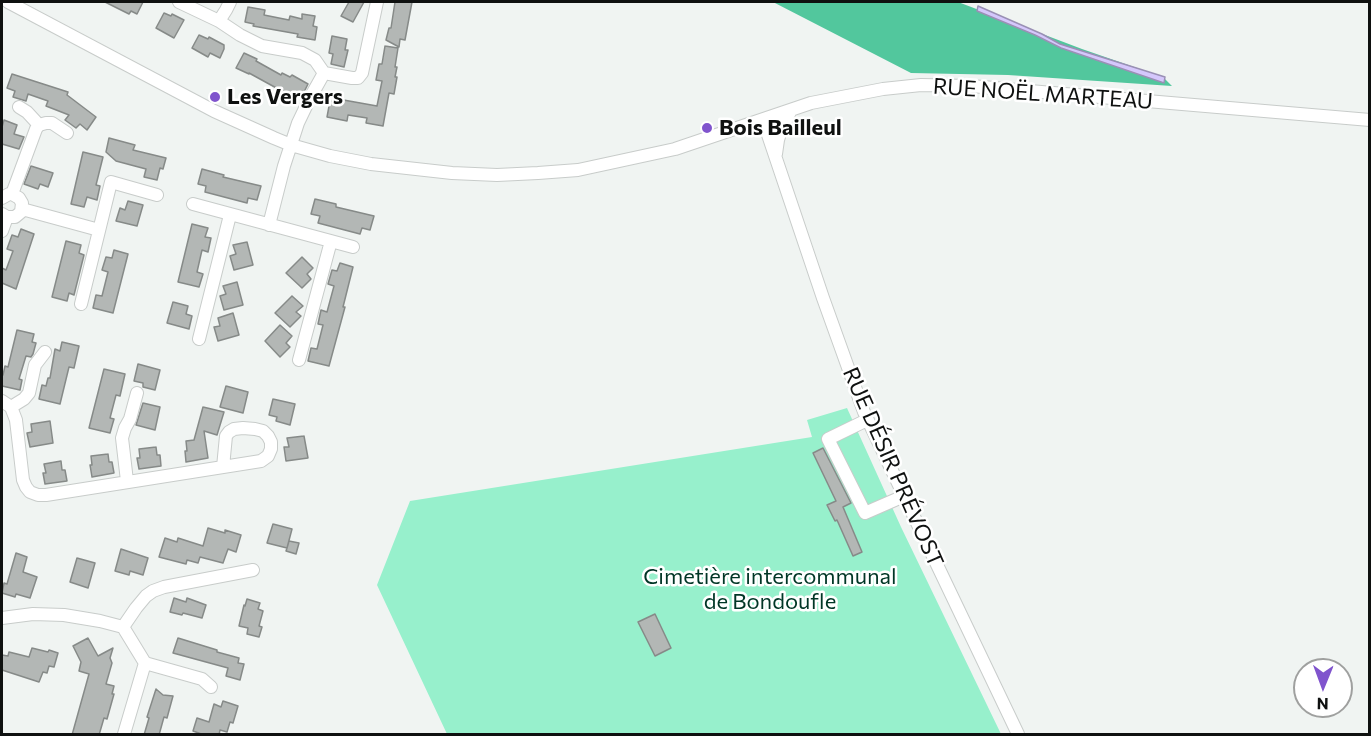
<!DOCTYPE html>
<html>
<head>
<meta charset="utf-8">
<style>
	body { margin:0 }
	#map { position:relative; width:1371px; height:736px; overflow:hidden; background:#f0f4f2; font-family:Commissioner,sans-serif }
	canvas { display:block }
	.frame { position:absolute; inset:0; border:3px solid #0f1110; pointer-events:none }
	.north { position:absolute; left:1293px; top:658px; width:60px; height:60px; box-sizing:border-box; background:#fff; border:2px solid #9fa09f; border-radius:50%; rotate:181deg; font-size:16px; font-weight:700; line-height:24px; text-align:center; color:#0f1110 }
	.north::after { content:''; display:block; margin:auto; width:21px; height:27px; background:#8054cd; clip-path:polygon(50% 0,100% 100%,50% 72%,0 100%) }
</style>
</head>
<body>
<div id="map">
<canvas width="1371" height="736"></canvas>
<div class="frame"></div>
<div class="north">N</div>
</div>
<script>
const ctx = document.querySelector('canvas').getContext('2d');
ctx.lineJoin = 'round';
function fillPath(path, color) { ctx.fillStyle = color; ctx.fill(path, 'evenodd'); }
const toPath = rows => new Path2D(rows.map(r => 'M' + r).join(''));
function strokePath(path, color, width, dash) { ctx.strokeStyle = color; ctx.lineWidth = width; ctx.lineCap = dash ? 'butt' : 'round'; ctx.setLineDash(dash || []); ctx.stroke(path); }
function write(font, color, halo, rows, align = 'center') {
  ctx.font = font + ' Commissioner,sans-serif'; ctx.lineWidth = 5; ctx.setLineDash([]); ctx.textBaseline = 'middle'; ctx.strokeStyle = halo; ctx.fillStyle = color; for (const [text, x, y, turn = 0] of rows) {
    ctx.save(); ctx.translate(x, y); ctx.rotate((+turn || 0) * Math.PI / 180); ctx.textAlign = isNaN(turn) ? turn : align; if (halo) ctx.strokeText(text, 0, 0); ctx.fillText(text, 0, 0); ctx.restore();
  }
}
const green = toPath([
	[847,408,901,527,1001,734,447,734,377,585,410,501,812,437,807,420]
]);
const forest = toPath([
	[773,2,958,2,1082,49,1163,77,1172,86,1008,75,911,73]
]);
const water = toPath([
	[978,6,1042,34,1060,44,1165,77,1164,83,1061,48,1035,35,977,11,978,6]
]);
const building = toPath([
	[105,2,143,2,137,14,131,11,129,14,105,2],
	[349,2,364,2,353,22,341,16,349,2],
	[395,2,412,2,405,40,400,39,399,47,386,40,389,28,391,28,395,2],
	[248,7,265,10,264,15,289,20,290,16,302,19,302,14,315,16,313,26,317,27,315,40,297,37,298,34,253,26,254,24,245,22,248,7],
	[164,13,171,16,172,14,184,20,174,38,156,28,164,13],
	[199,35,208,39,209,37,224,45,224,49,220,58,210,53,208,57,192,48,199,35],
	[332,36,347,39,345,50,348,50,344,67,331,64,333,54,329,53,332,36],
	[385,46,398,48,395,67,397,67,395,77,397,77,394,94,389,93,383,126,366,123,367,118,348,115,347,121,327,117,330,101,337,102,338,99,377,106,382,81,376,80,379,64,382,64,385,46],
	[244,53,257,59,256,61,281,75,282,73,290,77,292,75,308,84,302,96,293,92,291,96,249,73,249,74,236,68,244,53],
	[12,74,68,92,67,95,96,117,87,130,80,124,76,128,65,120,69,115,46,106,48,101,28,94,26,101,13,97,15,91,7,88,12,74],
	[4,120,17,125,14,134,24,137,19,149,2,144,2,127,4,120],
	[109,138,135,145,133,150,166,158,163,169,160,168,157,180,144,177,146,169,116,161,106,152,109,138],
	[83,152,103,157,96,185,100,186,97,200,87,197,84,207,71,204,83,152],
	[31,166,53,173,48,187,40,184,38,189,24,184,31,166],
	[202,169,224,175,223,177,261,186,257,200,248,198,247,203,205,192,206,186,198,184,202,169],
	[315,199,336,204,336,207,374,216,370,230,362,228,360,234,318,223,320,216,311,214,315,199],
	[128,201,143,205,137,226,116,221,120,208,125,210,128,201],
	[192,224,208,228,205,237,211,238,208,252,202,250,197,272,203,274,199,287,178,282,192,224],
	[21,229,34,234,16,289,2,283,2,268,6,270,13,251,7,249,12,235,18,237,21,229],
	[66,241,81,245,79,253,84,255,74,295,69,293,67,301,52,297,66,241],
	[247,242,253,265,234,270,230,256,236,254,233,245,247,242],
	[114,250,128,254,113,313,93,308,96,295,102,296,108,272,102,270,106,257,112,258,114,250],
	[302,257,313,268,307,274,311,279,302,288,286,273,302,257],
	[340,263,353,267,343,307,345,307,329,366,308,361,311,348,317,349,323,325,318,324,321,310,327,312,334,286,328,284,332,270,337,271,340,263],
	[237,282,243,305,224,310,220,296,226,294,223,286,237,282],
	[292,296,303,306,296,312,301,316,290,327,275,313,292,296],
	[173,302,188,306,186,314,192,316,189,329,167,323,173,302],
	[233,313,239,335,218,341,214,327,220,326,218,318,233,313],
	[280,325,292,336,286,343,290,347,280,357,265,341,280,325],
	[17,330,34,334,32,342,36,343,33,354,31,357,26,356,19,379,22,380,20,390,2,386,2,374,3,375,5,366,8,367,17,330],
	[62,342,79,346,74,368,69,367,60,404,39,399,42,385,46,386,48,378,50,378,55,349,60,351,62,342],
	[138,364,160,370,155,390,143,387,143,383,134,381,138,364],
	[104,369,125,374,120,396,116,395,110,418,114,419,110,433,89,428,104,369],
	[226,386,248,392,243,413,220,407,226,386],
	[273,399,295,404,290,425,276,421,277,417,269,415,273,399],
	[143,403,160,407,155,430,136,425,143,403],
	[203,407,224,412,217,435,204,431,208,458,186,462,185,451,187,451,186,441,194,440,203,407],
	[50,421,53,443,30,447,27,433,32,432,31,424,50,421],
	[304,436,308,458,286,461,284,447,289,447,287,438,304,436],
	[156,447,157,455,160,455,161,466,139,469,137,458,140,458,139,449,156,447],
	[823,448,851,503,843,507,862,552,853,556,837,520,835,521,827,505,836,501,813,453,823,448],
	[108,454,109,462,112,462,114,473,92,477,90,465,92,465,91,456,108,454],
	[61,461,62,470,65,470,67,481,45,484,43,473,46,473,44,464,61,461],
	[273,524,292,529,287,548,289,541,299,543,296,554,286,551,287,548,267,543,273,524],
	[208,528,225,533,225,530,241,535,236,552,228,549,223,563,200,557,198,563,187,560,186,564,159,557,165,538,177,542,178,538,203,546,208,528],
	[121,549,148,558,143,575,130,571,129,575,115,571,121,549],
	[16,553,27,557,23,572,37,577,30,598,16,594,15,597,2,593,4,583,7,584,16,553],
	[77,558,95,563,88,588,70,582,77,558],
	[174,598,186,602,187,598,206,605,202,618,183,613,182,615,170,612,174,598],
	[247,599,260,603,258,609,263,611,259,626,262,627,259,637,247,634,248,628,239,626,244,605,245,606,247,599],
	[655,614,671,648,655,656,638,622,655,614],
	[88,638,98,656,113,648,110,658,112,663,106,684,114,686,112,694,114,694,107,719,104,718,99,735,72,735,89,674,79,671,81,662,73,646,88,638],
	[178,638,217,650,217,652,239,658,238,663,244,664,240,680,226,676,228,668,173,653,178,638],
	[32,648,48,652,49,650,58,653,54,667,49,666,47,673,43,672,39,682,2,670,2,655,8,656,9,652,29,657,32,648],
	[156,689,163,695,173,696,167,718,164,717,159,735,144,735,149,718,147,717,156,689],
	[223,701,238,706,233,723,230,722,227,732,220,730,219,735,204,735,193,731,197,718,209,722,214,704,221,707,223,701]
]);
const minor = toPath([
	[8,2,214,111,274,138,291,145,330,156,371,164,452,173,497,175,538,173,578,170,675,149,811,103,883,89,921,85,971,86,1370,120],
	[179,2,219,21,240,35,262,46,302,53,315,60,324,73,352,78,358,78,362,73,377,2],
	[219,21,226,10,230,2],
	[19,107,27,112,39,125],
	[763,120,823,298,864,412,1018,734],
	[776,154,778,140,781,130,791,110],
	[12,194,36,129,39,125,46,123,52,123,67,133],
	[2,198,9,194,12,194,19,198,22,203,21,212,15,217,7,217,2,214],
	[193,204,353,247],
	[22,209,99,230],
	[269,225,284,166,298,123,310,98,324,73],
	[2,231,7,217],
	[81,304,111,182,157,195],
	[199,339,230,215],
	[299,360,331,241],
	[2,401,11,407,16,420,23,480,26,487,30,492,38,495,46,495,261,461,268,456,271,449,271,442,268,436,263,431,255,429,243,428,234,429,229,432,226,436,223,467],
	[11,407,24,399,29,393,35,365,45,352],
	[867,420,828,439,865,513,904,496],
	[127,481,122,438,125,428,130,419,137,393],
	[2,618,33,614,64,615,100,621,123,627],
	[145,663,202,679,211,687],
	[124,734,145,663,123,627,136,608,146,596,153,591,164,587,253,570]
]);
const markers = [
	[215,97,6,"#8054cd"],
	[707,128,6,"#8054cd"]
];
const streetNames = [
	["RUE NOËL MARTEAU",1043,94,4],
	["RUE DÉSIR PRÉVOST",893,467,66]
];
const poiNames = [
	["Les Vergers",227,97],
	["Bois Bailleul",719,128]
];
const parkNames = [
	["Cimetière intercommunal",770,577],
	["de Bondoufle",770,602]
];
fillPath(green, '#97f0cc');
fillPath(forest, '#52c79d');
fillPath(water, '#d5c7fc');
strokePath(water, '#9a90b5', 1.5);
fillPath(building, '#b3b7b5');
strokePath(building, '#868a88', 1.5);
strokePath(minor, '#c8ccca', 14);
strokePath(minor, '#fff', 12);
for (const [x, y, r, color] of markers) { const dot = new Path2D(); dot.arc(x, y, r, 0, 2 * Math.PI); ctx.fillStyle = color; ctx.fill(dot); strokePath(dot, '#fff', 2); }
write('22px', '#0f1110', '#fff', streetNames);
write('bold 22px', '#0f1110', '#fff', poiNames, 'left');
write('22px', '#003626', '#fff', parkNames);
</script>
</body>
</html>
